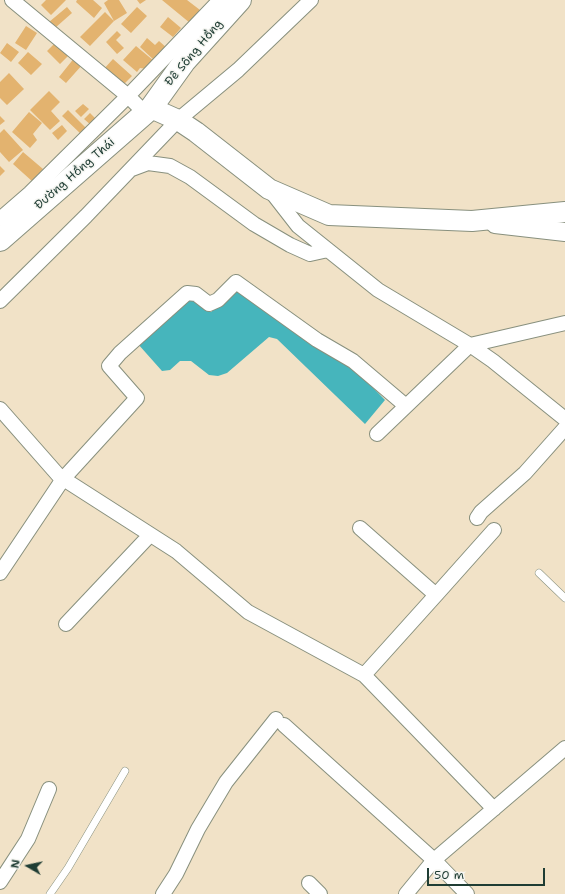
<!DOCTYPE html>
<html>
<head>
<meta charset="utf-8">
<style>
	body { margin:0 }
	#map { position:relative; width:565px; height:894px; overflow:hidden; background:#f1e2c7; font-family:"Shantell Sans",sans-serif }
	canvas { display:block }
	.north { position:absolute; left:8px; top:846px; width:40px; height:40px; -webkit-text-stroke:3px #f6f6f2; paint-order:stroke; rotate:279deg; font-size:11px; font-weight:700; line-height:16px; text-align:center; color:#1f3d34 }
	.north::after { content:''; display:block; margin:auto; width:14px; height:18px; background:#1f3d34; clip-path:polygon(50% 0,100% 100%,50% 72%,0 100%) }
	.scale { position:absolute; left:427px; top:868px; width:118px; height:18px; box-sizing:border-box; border:2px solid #1f3d34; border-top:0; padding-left:5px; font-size:12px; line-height:14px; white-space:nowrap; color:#1f3d34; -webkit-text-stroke:3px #f6f6f2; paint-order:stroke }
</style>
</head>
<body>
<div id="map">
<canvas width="565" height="894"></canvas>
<div class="north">N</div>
<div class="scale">50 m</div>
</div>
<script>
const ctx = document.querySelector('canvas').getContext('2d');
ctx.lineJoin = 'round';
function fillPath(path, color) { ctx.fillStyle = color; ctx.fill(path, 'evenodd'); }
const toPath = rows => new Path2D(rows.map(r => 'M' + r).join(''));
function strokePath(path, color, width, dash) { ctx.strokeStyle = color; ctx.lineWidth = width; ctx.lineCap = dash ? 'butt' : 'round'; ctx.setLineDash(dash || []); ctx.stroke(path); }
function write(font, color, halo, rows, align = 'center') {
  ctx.font = font + ' "Shantell Sans",sans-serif'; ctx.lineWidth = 3; ctx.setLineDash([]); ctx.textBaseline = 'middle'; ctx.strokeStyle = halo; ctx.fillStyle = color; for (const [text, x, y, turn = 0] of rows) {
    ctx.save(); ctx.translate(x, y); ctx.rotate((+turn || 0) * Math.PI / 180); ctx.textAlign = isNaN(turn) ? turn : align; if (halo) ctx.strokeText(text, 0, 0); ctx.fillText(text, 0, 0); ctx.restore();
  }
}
const water = toPath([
	[237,287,354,368,385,400,365,424,277,339,269,337,227,373,218,376,209,375,191,361,180,361,170,370,162,371,138,344,191,298,211,312]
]);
const building = toPath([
	[46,0,66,0,51,15,41,5],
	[77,0,93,0,102,8,94,18,76,2],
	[108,0,119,0,127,13,114,21,104,3],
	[137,0,146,0,140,4],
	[162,0,187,0,200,10,190,23],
	[67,7,72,13,55,28,49,22],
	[137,7,147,16,131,33,121,24],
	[105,12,114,21,90,46,80,37],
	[168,17,181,28,173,37,160,27],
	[26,26,37,33,26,50,15,43],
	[117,31,121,35,116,40,124,48,117,54,106,42],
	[147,38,155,45,159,41,167,48,155,61,140,47],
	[56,42,69,55,60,64,47,51],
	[7,43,19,52,11,62,0,53],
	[136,46,154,61,147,69,140,68,137,72,123,60],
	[28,52,42,64,31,75,18,63],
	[75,57,83,64,66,83,59,77],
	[113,59,132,76,121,87,103,70],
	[9,73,24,89,7,105,0,98,0,82],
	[49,91,60,102,51,111,60,121,50,130,30,110],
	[83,104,89,109,81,117,75,111],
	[68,110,87,129,82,135,62,116],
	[29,112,42,123,33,134,37,140,30,148,12,132],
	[90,113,97,120,92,126,84,119],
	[0,116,5,121,0,125],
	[62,125,67,131,58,140,52,133],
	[4,129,23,150,9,162,0,152,0,133],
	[23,152,43,169,33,182,13,164],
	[0,166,5,171,0,176]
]);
const service = toPath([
	[539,573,565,598],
	[50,894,68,868,125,771]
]);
const minor = toPath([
	[12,0,128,96,145,113],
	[132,169,148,163,170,166,190,177,254,224,290,245,310,254,328,250],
	[270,190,298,226,378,290,470,345,493,361,565,419],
	[0,219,30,193,128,96,220,0],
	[0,301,86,216,178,120,238,70,311,0],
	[0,409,59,476,176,551,248,612,364,675,494,809],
	[377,434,470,345,565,323],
	[477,518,481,512,525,473,565,428],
	[360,528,436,595,364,675],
	[0,573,63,479,137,398,109,366,120,353,187,293,196,294,209,304,218,300,236,282,317,340,353,361,406,406],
	[436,595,494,530],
	[66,624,150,535],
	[284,725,434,860,467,894],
	[0,882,28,839,49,789],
	[309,883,320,894],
	[163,894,176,874,198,829,226,782,276,719],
	[406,894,434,860,565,748]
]);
const tertiary = toPath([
	[495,224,565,232]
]);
const secondary = toPath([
	[151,108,178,120,196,132,269,189,329,215,472,221,565,212]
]);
const primary = toPath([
	[0,240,151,108,184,62,240,0]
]);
const streetNames = [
	["Đê Sông Hồng",194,53,-50],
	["Đường Hồng Thái",75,174,-41]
];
fillPath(water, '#46b5bc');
fillPath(building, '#e3b36f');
strokePath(service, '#88907e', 8);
strokePath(minor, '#88907e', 16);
strokePath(tertiary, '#88907e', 20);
strokePath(secondary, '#88907e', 22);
strokePath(primary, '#88907e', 24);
strokePath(service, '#fff', 7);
strokePath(minor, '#fff', 14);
strokePath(tertiary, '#fff', 18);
strokePath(secondary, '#fff', 20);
strokePath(primary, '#fff', 22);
write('12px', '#1f3d34', '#f6f6f2', streetNames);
</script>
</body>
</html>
